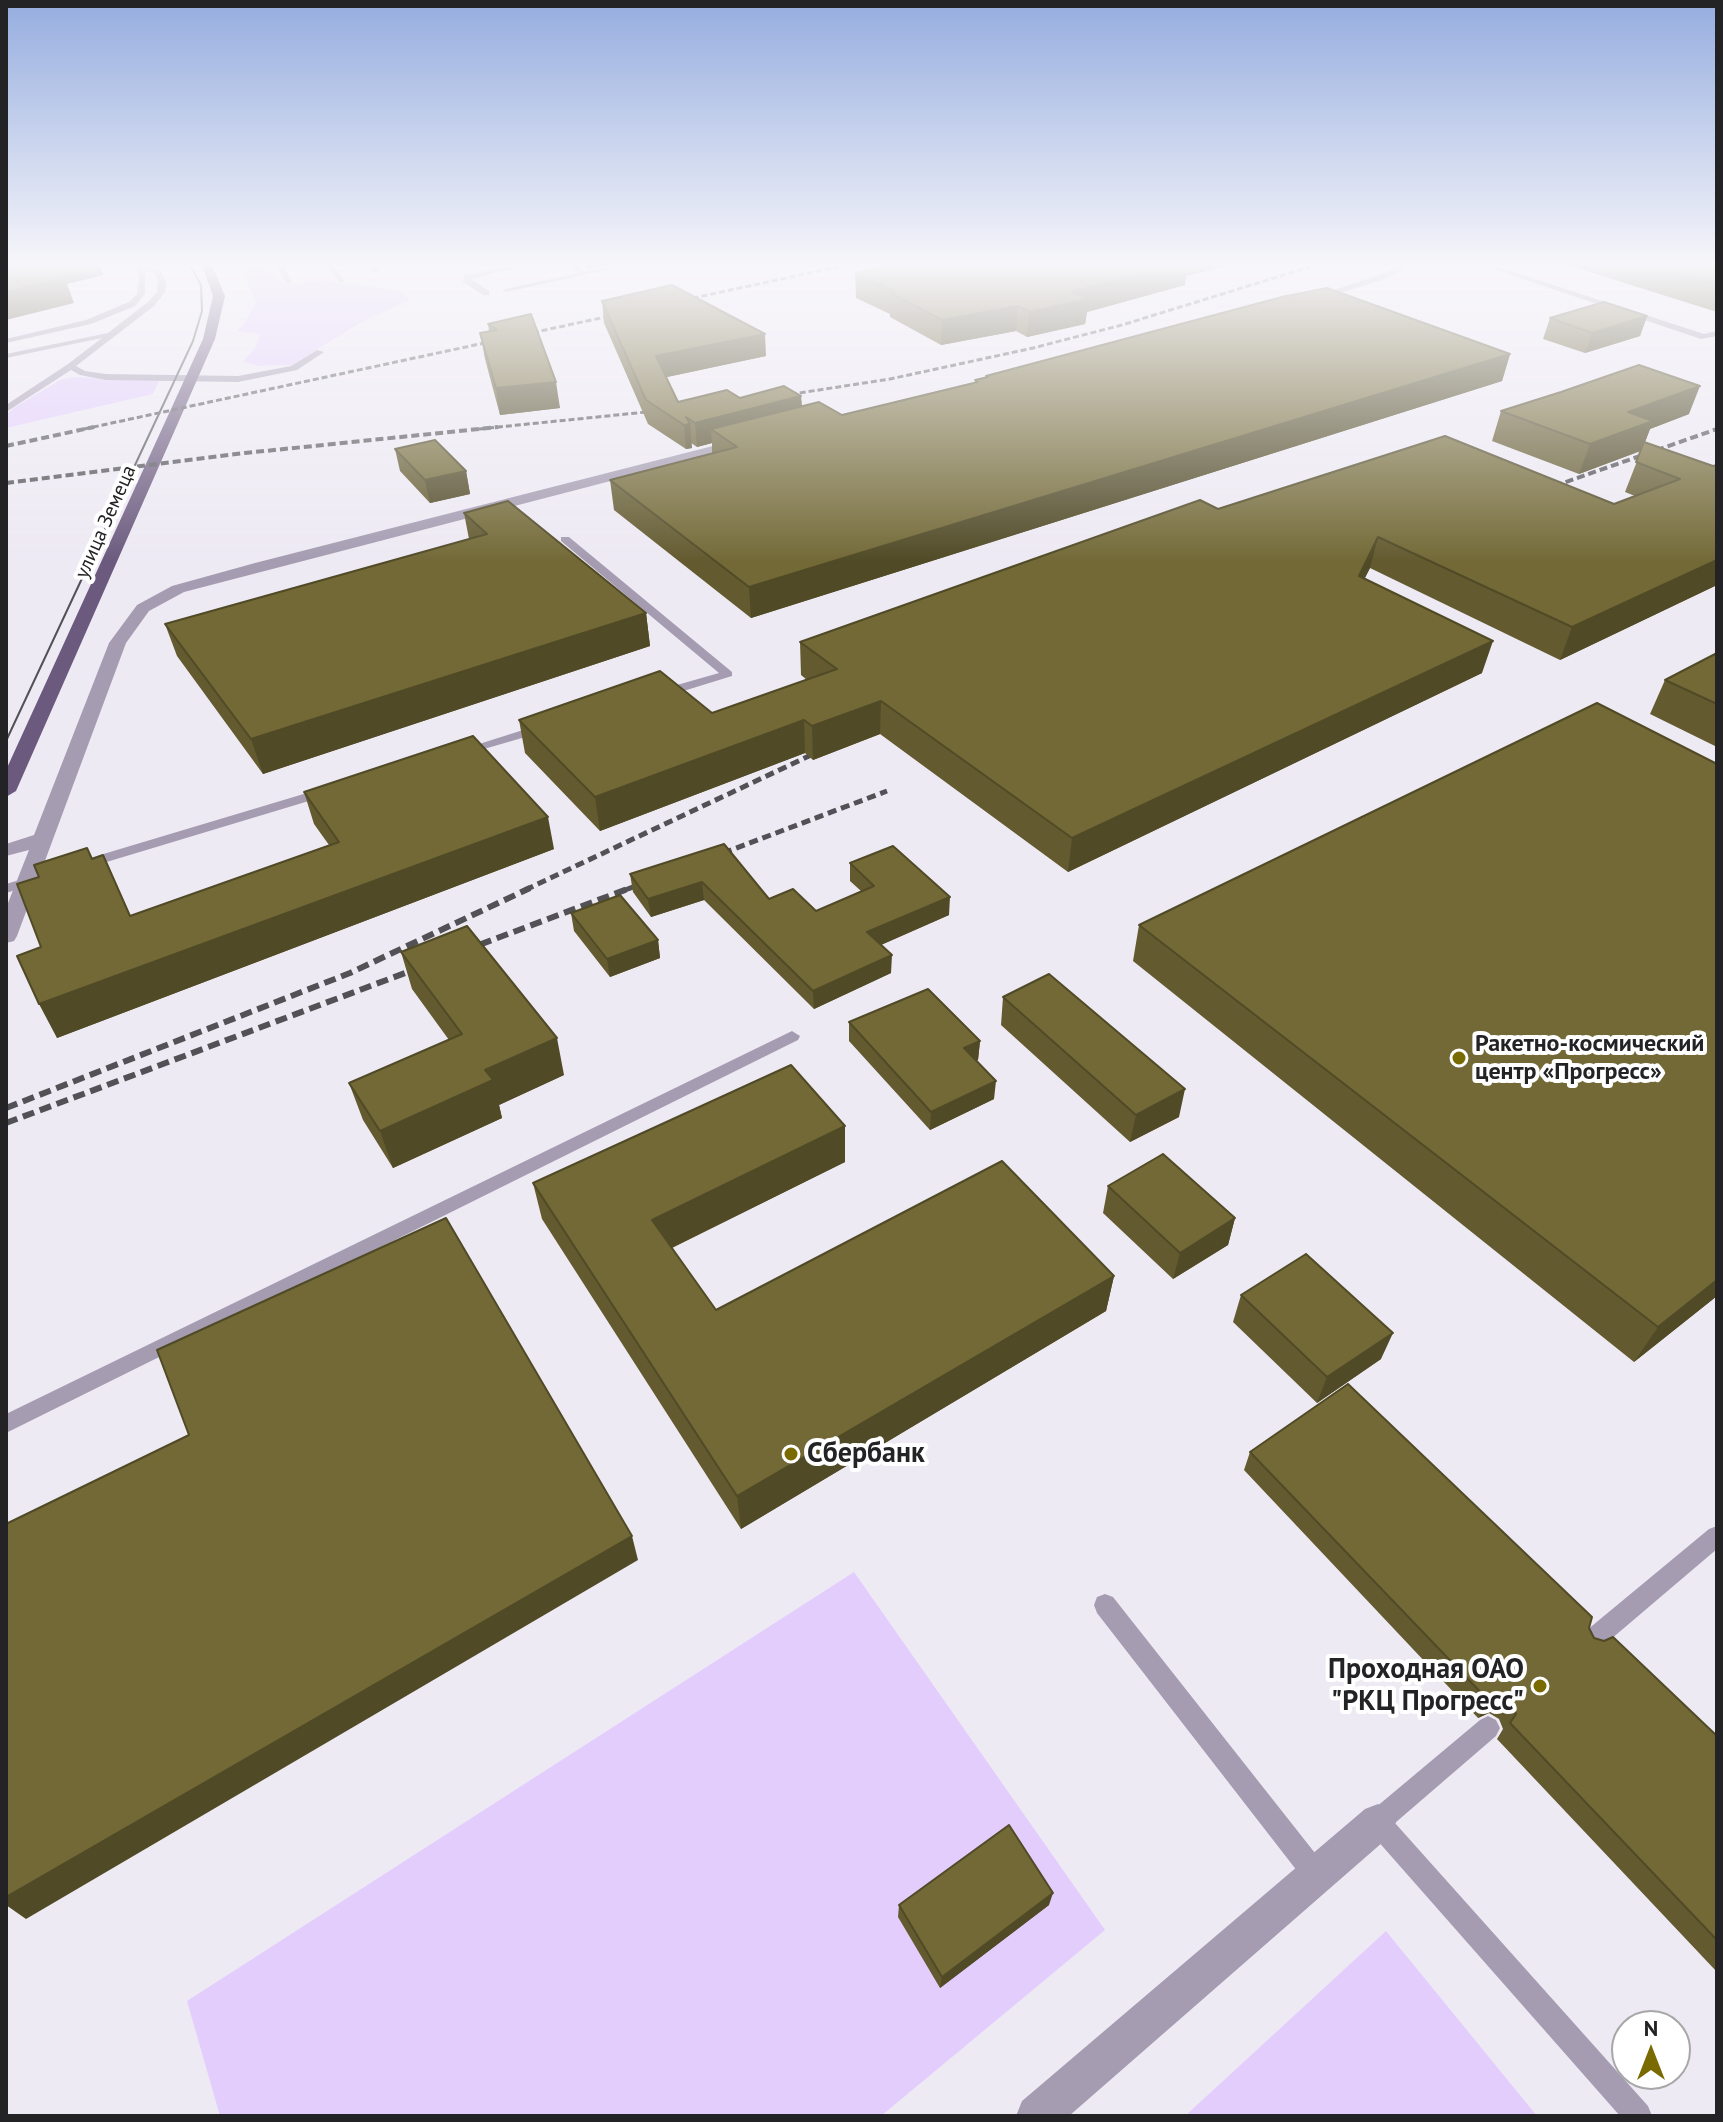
<!DOCTYPE html>
<html>
<head>
<meta charset="utf-8">
<style>
	body { margin:0 }
	#map { position:relative; width:1723px; height:2122px; overflow:hidden; background:#eeeaf4; font-family:"PT Sans",sans-serif }
	canvas { display:block }
	.frame { position:absolute; inset:0; border:8px solid #232225; pointer-events:none }
	.north { position:absolute; left:1611px; top:2010px; width:80px; height:80px; box-sizing:border-box; background:#fff; border:2px solid #a7a7a8; border-radius:50%; rotate:0deg; font-size:22px; font-weight:700; line-height:32px; text-align:center; color:#232225 }
	.north::after { content:''; display:block; margin:auto; width:28px; height:36px; background:#7a6a02; clip-path:polygon(50% 0,100% 100%,50% 72%,0 100%) }
</style>
</head>
<body>
<div id="map">
<canvas width="1723" height="2122"></canvas>
<div class="frame"></div>
<div class="north">N</div>
</div>
<script>
const ctx = document.querySelector('canvas').getContext('2d');
ctx.lineJoin = 'round';
function fillPath(path, color) { ctx.fillStyle = color; ctx.fill(path, 'evenodd'); }
const toPath = rows => new Path2D(rows.map(r => 'M' + r).join(''));
function strokePath(path, color, width, dash) { ctx.strokeStyle = color; ctx.lineWidth = width; ctx.lineCap = dash ? 'butt' : 'round'; ctx.setLineDash(dash || []); ctx.stroke(path); }
function write(font, color, halo, rows, align = 'center') {
  ctx.font = font + ' "PT Sans",sans-serif'; ctx.lineWidth = 8; ctx.setLineDash([]); ctx.textBaseline = 'middle'; ctx.strokeStyle = halo; ctx.fillStyle = color; for (const [text, x, y, turn = 0] of rows) {
    ctx.save(); ctx.translate(x, y); ctx.rotate((+turn || 0) * Math.PI / 180); ctx.textAlign = isNaN(turn) ? turn : align; if (halo) ctx.strokeText(text, 0, 0); ctx.fillText(text, 0, 0); ctx.restore();
  }
}
const green = toPath([
	[240,265,273,265,270,268,278,279,286,284,322,281,361,285,400,291,410,300,363,321,292,365,258,366,243,362,255,348,260,334,237,331,245,323,256,302],
	[76,377,159,381,153,394,6,428,6,415,15,407,62,379],
	[854,1572,1105,1930,881,2116,220,2116,187,2001],
	[1386,1931,1537,2116,1185,2116]
]);
const lane = toPath([
	[136,265,146,265,161,271,166,282,165,292,154,306,76,366,85,371,106,374,238,376,291,366,317,350,324,352,297,370,238,382,106,380,80,375,71,370,6,412,6,405,68,364,102,338,6,358,6,354,108,333,148,302,157,292,158,282,155,274,145,270,145,294,135,306,91,324,6,343,6,339,86,320,129,302,137,294,139,278,136,265],
	[276,265,283,265,292,283,286,283,276,265],
	[326,265,333,265,345,282,339,282,326,265],
	[368,265,375,265,380,271,373,273,368,265],
	[514,265,529,265,471,279,489,291,489,295,483,295,462,281,465,275,514,265],
	[566,265,575,265,586,272,615,265,629,265,506,292,502,290,578,273,566,265],
	[1401,265,1410,265,1385,279,1317,300,1310,298,1379,275,1401,265],
	[1481,265,1492,265,1704,334,1717,331,1717,336,1701,339,1481,265],
	[561,537,569,537,732,672,732,676,664,697,656,697,656,691,719,673,561,541,561,537],
	[542,724,548,728,546,731,460,756,454,752,542,724],
	[327,787,333,791,332,794,90,867,85,868,78,864,80,861,327,787],
	[36,875,41,876,43,879,41,882,6,893,6,884,36,875],
	[792,1031,800,1036,798,1040,6,1433,6,1414,792,1031],
	[1717,1526,1717,1549,1597,1651,1589,1654,1581,1651,1578,1643,1581,1635,1709,1529,1717,1526],
	[1105,1594,1113,1597,1326,1867,1330,1876,1326,1885,1317,1889,1308,1885,1097,1613,1094,1605,1097,1597,1105,1594],
	[1488,1716,1496,1720,1500,1728,1496,1736,1395,1823,1648,2106,1652,2116,1620,2116,1369,1831,1366,1822,1369,1813,1480,1720,1488,1716]
]);
const street = toPath([
	[744,438,749,439,749,445,184,592,149,611,126,643,17,936,14,941,6,943,6,908,29,850,6,856,6,844,34,835,109,643,137,605,172,586,255,563,744,438],
	[1378,1804,1391,1809,1396,1822,1391,1835,1069,2116,1016,2116,1022,2101,1365,1809,1378,1804]
]);
const primary = toPath([
	[202,265,212,265,225,296,215,339,16,791,6,797,6,770,203,339,213,296,202,265]
]);
const tram = toPath([
	[6,741,193,341,202,311,201,285,190,265]
]);
const railFar3 = toPath([
	[675,302,846,265],
	[773,397,890,379,1033,348,1122,325,1316,265],
	[84,429,624,313],
	[479,429,666,410]
]);
const railFar2 = toPath([
	[6,446,94,427],
	[6,483,245,453,498,427],
	[1543,490,1717,429]
]);
const railFar1 = toPath([
	[710,858,887,791],
	[525,890,828,747],
	[625,890,654,879]
]);
const rail = toPath([
	[463,951,630,888],
	[6,1108,350,973,530,888],
	[6,1123,429,964]
]);
const wall = toPath([
	[892,265,1230,265,1186,276,1185,285,1087,312,1085,324,1027,337,1016,331,941,345,890,317,890,314,856,298,855,273],
	[1567,265,1717,265,1717,312],
	[602,301,766,356,666,377,678,402,740,398,801,396,802,406,842,415,975,382,975,380,986,378,986,376,1510,354,1502,381,751,618,614,510,610,480,712,453,712,443,697,447,691,443,692,448,686,449,648,424,604,323],
	[531,314,560,408,500,415,485,359,480,333,489,331,488,324],
	[1647,316,1640,336,1585,353,1543,339,1550,318],
	[1501,411,1689,414,1650,429,1645,442,1713,466,1717,465,1717,585,1560,660,1370,568,1364,579,1482,673,1068,872,880,734,813,760,805,753,600,831,525,753,519,720,712,713,807,680,801,675,800,642,1218,509,1614,504,1635,496,1625,492,1641,451,1579,474,1492,441],
	[395,449,466,471,470,494,430,503,400,471],
	[464,513,646,613,650,646,263,774,177,656,165,624,469,539],
	[1717,653,1717,747,1650,714,1665,680],
	[304,792,554,849,57,1038,41,947,92,859,130,916,329,845,314,824],
	[724,844,769,899,816,911,861,891,850,881,850,863,949,915,881,945,891,973,814,1009,704,900,651,917,633,892,630,874],
	[571,913,658,940,660,958,610,977,574,931],
	[1139,925,1717,1296,1634,1362,1133,961],
	[401,952,564,1075,499,1105,502,1118,393,1168,363,1120,349,1083,449,1040,412,989],
	[1003,997,1179,1117,1130,1142,1001,1025],
	[849,1022,980,1041,978,1060,976,1061,994,1099,930,1130,849,1041],
	[845,1126,845,1162,672,1248,716,1310,1114,1276,1106,1311,741,1529,542,1219,533,1183],
	[1108,1186,1235,1218,1228,1245,1173,1279,1103,1213],
	[1241,1295,1381,1359,1317,1403,1233,1322],
	[1250,1452,1589,1628,1594,1638,1717,1736,1717,1972,1497,1739,1503,1729,1499,1719,1489,1713,1478,1718,1244,1470],
	[899,1905,1049,1905,940,1988,898,1917]
]);
const shadedWall = toPath([
	[36,265,100,265,104,275,67,284,74,303,6,320,6,292],
	[586,265,604,265,587,269],
	[1172,265,1230,265,1186,276,1185,285,1087,312,1085,324,1027,337,1029,312,1072,292],
	[1018,306,1016,331,941,345,942,320],
	[1647,316,1640,336,1585,353,1592,333],
	[765,334,766,356,658,379,656,356],
	[1510,354,1502,381,751,618,749,587],
	[556,382,560,408,500,415,496,388],
	[1700,386,1689,414,1650,429,1642,450,1579,474,1590,444,1628,412],
	[801,396,802,420,711,429,712,443,697,447,695,423],
	[690,424,692,448,686,449,684,425],
	[466,471,470,494,430,503,425,480],
	[1378,537,1370,568,1350,608,1359,576],
	[1717,560,1717,585,1560,660,1572,627],
	[646,613,650,646,263,774,251,739],
	[1493,641,1482,673,1068,872,1072,838],
	[881,701,880,734,813,760,812,726],
	[804,720,805,753,600,831,595,797],
	[548,817,554,849,57,1038,39,1004],
	[702,882,704,900,651,917,648,899],
	[950,897,949,915,867,951,867,932],
	[658,940,660,958,610,977,607,959],
	[892,955,891,973,814,1009,813,991],
	[557,1038,564,1075,499,1105,502,1118,393,1168,380,1131,485,1070],
	[980,1041,978,1060,963,1067,964,1048],
	[996,1081,994,1099,930,1130,931,1112],
	[1185,1089,1179,1117,1130,1142,1136,1115],
	[845,1126,845,1162,657,1255,652,1220],
	[1235,1218,1228,1245,1173,1279,1180,1253],
	[1114,1276,1106,1311,741,1529,737,1496],
	[1717,1280,1717,1296,1634,1362,1658,1327],
	[1393,1333,1381,1359,1317,1403,1327,1377],
	[632,1536,638,1560,26,1919,6,1905,6,1897],
	[1502,1698,1489,1713,1478,1718,1490,1702],
	[1053,1893,1049,1905,940,1988,942,1977]
]);
const building = toPath([
	[6,265,38,265,65,278,6,292,6,265],
	[892,265,1173,265,1072,292,1088,299,1029,312,1018,306,942,320,891,293,895,292,855,273,892,265],
	[1649,265,1717,265,1717,285,1649,265],
	[672,285,765,334,656,356,678,402,727,390,740,398,784,386,801,396,695,423,686,417,690,424,684,425,646,400,602,301,672,285],
	[1327,288,1510,354,749,587,610,480,737,447,711,429,819,402,842,415,978,382,975,380,988,377,986,376,1282,297,1327,288],
	[1604,302,1647,316,1592,333,1550,318,1604,302],
	[531,314,556,382,496,388,480,333,497,330,488,324,531,314],
	[1639,365,1700,386,1628,412,1653,421,1590,444,1501,411,1561,392,1639,365],
	[1445,436,1614,504,1680,479,1636,462,1644,442,1713,466,1717,465,1717,560,1572,627,1378,537,1359,576,1493,641,1072,838,881,701,812,726,804,720,595,797,519,720,660,671,712,713,837,669,800,642,1200,500,1218,509,1445,436],
	[435,440,466,471,425,480,395,449,435,440],
	[508,501,646,613,251,739,165,624,487,534,464,513,508,501],
	[1717,653,1717,704,1665,680,1717,653],
	[1597,703,1717,764,1717,1280,1658,1327,1139,925,1597,703],
	[473,736,548,817,39,1004,17,956,41,947,17,884,39,877,34,865,87,848,92,859,103,855,130,916,339,842,304,792,473,736],
	[724,844,769,899,793,889,816,911,874,886,850,863,893,846,950,897,867,932,892,955,813,991,702,882,648,899,630,874,724,844],
	[620,895,658,940,607,959,571,913,620,895],
	[467,926,557,1038,485,1070,493,1080,380,1131,349,1083,462,1034,401,952,467,926],
	[1049,974,1185,1089,1136,1115,1003,997,1049,974],
	[928,989,980,1041,964,1048,996,1081,931,1112,849,1022,928,989],
	[791,1065,845,1126,652,1220,716,1310,1002,1161,1114,1276,737,1496,533,1183,791,1065],
	[1163,1154,1235,1218,1180,1253,1108,1186,1163,1154],
	[446,1218,632,1536,6,1897,6,1524,189,1435,157,1350,446,1218],
	[1306,1254,1393,1333,1327,1377,1241,1295,1306,1254],
	[1348,1384,1592,1617,1589,1628,1594,1638,1604,1641,1613,1637,1717,1736,1717,1940,1510,1723,1516,1714,1511,1703,1502,1698,1490,1702,1250,1452,1348,1384],
	[1009,1825,1053,1893,942,1977,899,1905,1009,1825]
]);
const markers = [
	[1459,1058,8,"#7a6a02"],
	[791,1454,8,"#7a6a02"],
	[1540,1686,8,"#7a6a02"]
];
const farStreetnames = [
	["улица Земеца",106,522,-66]
];
const poiNames = [
	["Ракетно-космический",1475,1044],
	["центр «Прогресс»",1475,1072]
];
const nearPoinames = [
	["Сбербанк",807,1454],
	["Проходная ОАО",1524,1670,"right"],
	["\"РКЦ Прогресс\"",1524,1702,"right"]
];
fillPath(green, '#e3cdfd');
fillPath(lane, '#a59cb1');
fillPath(street, '#a59cb1');
fillPath(primary, '#6b5a7e');
strokePath(tram, '#525155', 2);
strokePath(railFar3, '#525155', 3, [6, 3]);
strokePath(railFar2, '#525155', 4, [8, 4]);
strokePath(railFar1, '#525155', 5, [9, 5]);
strokePath(rail, '#525155', 6, [12, 6]);
fillPath(wall, '#635a2f');
fillPath(shadedWall, '#504a26');
fillPath(building, '#736937');
strokePath(building, '#504a26', 2);
const sky = ctx.createLinearGradient(0, 0, 0, 562);
sky.addColorStop(0, '#95addf');
sky.addColorStop(0.47, '#f7f6fa');
sky.addColorStop(1, '#f7f6fa00');
ctx.fillStyle = sky;
ctx.fillRect(0, 0, 1723, 562);
for (const [x, y, r, color] of markers) { const dot = new Path2D(); dot.arc(x, y, r, 0, 2 * Math.PI); ctx.fillStyle = color; ctx.fill(dot); strokePath(dot, '#fff', 3); }
write('20px', '#232225', '#fff', farStreetnames);
write('bold 24px', '#232225', '#fff', poiNames, 'left');
write('bold 28px', '#232225', '#fff', nearPoinames, 'left');
</script>
</body>
</html>
